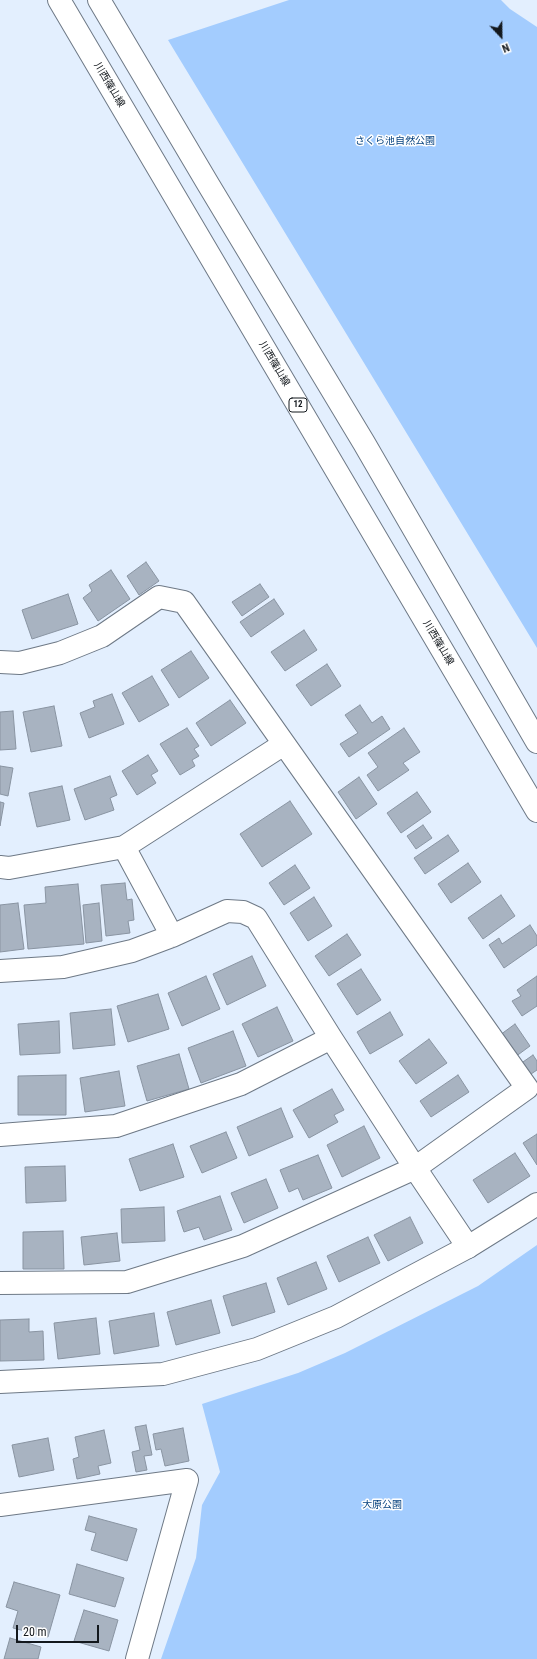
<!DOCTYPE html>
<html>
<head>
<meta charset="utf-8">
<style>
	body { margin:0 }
	#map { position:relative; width:537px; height:1659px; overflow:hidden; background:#e3effe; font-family:"Roboto Condensed",sans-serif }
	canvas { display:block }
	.north { position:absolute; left:481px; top:16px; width:40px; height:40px; -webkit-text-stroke:3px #fff; paint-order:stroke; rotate:158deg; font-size:11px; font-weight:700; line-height:16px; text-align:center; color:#13181d }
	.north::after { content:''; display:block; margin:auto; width:14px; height:18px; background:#13181d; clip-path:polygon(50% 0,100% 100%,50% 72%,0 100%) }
	.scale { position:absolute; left:16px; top:1625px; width:83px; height:18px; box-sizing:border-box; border:2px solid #13181d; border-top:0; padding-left:5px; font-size:12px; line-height:14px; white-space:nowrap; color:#13181d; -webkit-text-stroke:3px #fff; paint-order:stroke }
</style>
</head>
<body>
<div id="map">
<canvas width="537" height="1659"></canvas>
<div class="north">N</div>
<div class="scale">20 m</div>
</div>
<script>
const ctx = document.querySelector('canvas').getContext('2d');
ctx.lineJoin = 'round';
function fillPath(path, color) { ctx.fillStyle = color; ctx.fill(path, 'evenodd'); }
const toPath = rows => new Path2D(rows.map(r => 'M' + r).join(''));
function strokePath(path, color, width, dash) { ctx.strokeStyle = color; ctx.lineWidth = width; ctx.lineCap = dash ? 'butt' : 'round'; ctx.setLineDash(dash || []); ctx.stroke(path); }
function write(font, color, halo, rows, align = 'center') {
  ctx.font = font + ' "Roboto Condensed","Noto Sans JP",sans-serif'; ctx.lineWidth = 3; ctx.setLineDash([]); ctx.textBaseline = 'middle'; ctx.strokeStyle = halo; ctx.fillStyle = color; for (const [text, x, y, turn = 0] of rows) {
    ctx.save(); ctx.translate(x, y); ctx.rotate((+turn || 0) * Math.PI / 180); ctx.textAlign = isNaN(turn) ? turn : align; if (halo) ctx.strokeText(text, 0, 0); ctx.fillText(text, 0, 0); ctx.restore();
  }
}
const green = toPath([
	[289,0,501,0,510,9,537,27,537,648,168,40],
	[537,1245,537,1659,161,1659,196,1558,202,1505,220,1472,202,1404,298,1373,345,1353,478,1286]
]);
const building = toPath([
	[146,562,159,581,139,595,127,576,146,562],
	[111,570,130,599,98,621,83,598,92,591,89,585,111,570],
	[260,584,269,597,242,616,232,602,260,584],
	[68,594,78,624,32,639,22,610,68,594],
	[274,599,284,614,251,637,240,622,274,599],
	[304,630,317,650,285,671,271,652,304,630],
	[191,651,209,678,179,698,161,670,191,651],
	[327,664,341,686,311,706,296,685,327,664],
	[152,676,169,705,139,722,122,693,152,676],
	[112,694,124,724,89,738,80,713,95,707,93,701,112,694],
	[230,700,246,723,211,746,196,723,230,700],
	[360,705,372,723,382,716,390,729,349,757,340,744,358,733,345,715,360,705],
	[54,706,62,746,31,752,23,712,54,706],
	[13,711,16,749,0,750,0,712,13,711],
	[187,728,199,746,194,749,199,756,192,760,195,766,180,775,160,744,187,728],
	[404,728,420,752,403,763,409,770,378,791,367,775,378,767,368,753,404,728],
	[148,755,158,771,151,775,156,783,137,795,122,771,148,755],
	[0,766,13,768,8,796,0,794,0,766],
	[110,776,117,795,110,798,114,810,85,820,74,789,110,776],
	[359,777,377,804,356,819,338,792,359,777],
	[62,786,70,820,37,827,29,793,62,786],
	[417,792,431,812,401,833,387,813,417,792],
	[290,801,312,834,262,867,240,834,290,801],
	[0,802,4,803,0,826,0,802],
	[423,825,432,838,416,849,407,836,423,825],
	[448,835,459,851,425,874,414,858,448,835],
	[468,863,481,882,451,903,438,884,468,863],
	[295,865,310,888,284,905,269,883,295,865],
	[125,883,127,900,132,899,134,920,128,921,130,933,106,936,101,885,125,883],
	[78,884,84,944,28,949,24,905,46,903,45,887,78,884],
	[501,895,515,916,483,939,468,918,501,895],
	[314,897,332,926,308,941,290,913,314,897],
	[18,903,24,949,0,952,0,905,18,903],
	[99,903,102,941,86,943,83,905,99,903],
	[530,925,537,936,537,945,504,968,489,945,499,938,502,944,530,925],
	[347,934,361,955,329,976,315,956,347,934],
	[252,956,266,986,227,1005,213,974,252,956],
	[361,969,381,1000,357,1015,337,984,361,969],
	[206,976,220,1009,182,1026,168,993,206,976],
	[537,976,537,1006,522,1016,512,1001,521,996,517,990,537,976],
	[158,994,169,1029,128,1042,117,1006,158,994],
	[277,1007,293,1041,258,1057,242,1024,277,1007],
	[111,1009,115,1045,73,1049,70,1013,111,1009],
	[390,1012,403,1035,370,1054,357,1032,390,1012],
	[59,1021,60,1053,20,1055,18,1024,59,1021],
	[515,1024,530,1046,515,1057,500,1035,515,1024],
	[233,1031,246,1066,201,1083,188,1048,233,1031],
	[429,1039,447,1063,416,1084,399,1061,429,1039],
	[179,1054,189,1089,147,1101,137,1066,179,1054],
	[533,1055,537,1061,537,1070,528,1076,520,1064,533,1055],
	[119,1071,125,1106,85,1112,80,1078,119,1071],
	[66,1075,66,1115,18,1115,18,1076,66,1075],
	[458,1075,469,1092,431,1117,420,1101,458,1075],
	[332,1089,344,1110,334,1115,338,1122,309,1138,293,1110,332,1089],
	[281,1108,293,1137,249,1156,237,1127,281,1108],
	[364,1126,380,1158,342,1177,327,1145,364,1126],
	[226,1132,237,1158,202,1173,190,1146,226,1132],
	[537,1134,537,1165,523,1143,537,1134],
	[173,1144,184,1177,140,1191,129,1159,173,1144],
	[515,1153,530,1176,488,1203,473,1180,515,1153],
	[318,1155,332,1188,303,1200,298,1188,289,1192,280,1170,318,1155],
	[65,1166,66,1201,26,1203,25,1167,65,1166],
	[266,1179,278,1208,244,1223,231,1193,266,1179],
	[220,1196,232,1230,204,1240,199,1227,184,1232,177,1211,220,1196],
	[164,1207,165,1241,122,1243,121,1209,164,1207],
	[410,1217,423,1243,388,1261,374,1235,410,1217],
	[63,1231,64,1269,23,1269,23,1232,63,1231],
	[117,1233,120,1261,84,1265,81,1237,117,1233],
	[368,1237,380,1263,339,1282,327,1256,368,1237],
	[316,1262,327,1289,288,1305,277,1278,316,1262],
	[266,1283,275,1312,232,1326,223,1296,266,1283],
	[211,1300,220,1333,176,1345,167,1312,211,1300],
	[154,1313,159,1346,114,1354,109,1321,154,1313],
	[96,1318,100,1354,58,1359,54,1323,96,1318],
	[29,1319,29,1332,43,1331,44,1360,0,1361,0,1320,29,1319],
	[146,1425,152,1455,144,1456,147,1470,136,1472,132,1452,140,1450,135,1427,146,1425],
	[183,1428,189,1461,165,1466,161,1449,156,1450,153,1434,183,1428],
	[104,1430,111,1463,98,1466,100,1474,77,1479,73,1459,79,1457,75,1437,104,1430],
	[48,1438,54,1470,19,1477,12,1445,48,1438],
	[89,1516,137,1529,127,1561,91,1550,96,1533,85,1530,89,1516],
	[77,1564,124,1578,115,1607,69,1594,77,1564],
	[14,1582,60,1595,48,1637,13,1628,18,1611,6,1607,14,1582],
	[84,1610,118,1620,109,1651,74,1641,84,1610],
	[10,1638,41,1647,38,1659,4,1659,10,1638]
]);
const minor = toPath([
	[0,662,20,663,60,653,102,636,159,597,184,602,527,1088,415,1168,331,1038,256,918,243,912,227,911,172,936,132,951,63,967,0,971],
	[124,847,172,936],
	[0,867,9,868,124,847,284,744],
	[0,1135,116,1126,241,1084,331,1038],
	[0,1283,127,1282,243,1246,415,1168,468,1247],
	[0,1505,187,1480,137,1659]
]);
const tertiary = toPath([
	[0,1382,163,1374,257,1349,336,1317,468,1247,537,1204]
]);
const primary = toPath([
	[59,0,537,811],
	[99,0,208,184,364,443,537,742]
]);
const shields = [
	[298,405,18]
];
const shieldNames = [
	["12",298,405]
];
const streetNames = [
	["川西篠山線",109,85,59],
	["川西篠山線",274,364,59],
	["川西篠山線",438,643,59]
];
const parkNames = [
	["さくら池自然公園",395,141],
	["大原公園",382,1505]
];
fillPath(green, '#a3ccfe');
fillPath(building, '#a8b3c1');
strokePath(building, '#8994a2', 1);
strokePath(minor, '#6e7986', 24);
strokePath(tertiary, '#6e7986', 24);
strokePath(primary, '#6e7986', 24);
strokePath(minor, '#fff', 22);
strokePath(tertiary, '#fff', 22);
strokePath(primary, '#fff', 22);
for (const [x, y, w] of shields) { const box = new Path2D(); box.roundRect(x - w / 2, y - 7, w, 14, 3); ctx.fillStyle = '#fff'; ctx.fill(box); strokePath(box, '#13181d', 1); }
write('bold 9px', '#13181d', null, shieldNames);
write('10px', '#13181d', '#fff', streetNames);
write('10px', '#06427f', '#fff', parkNames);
</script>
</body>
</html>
